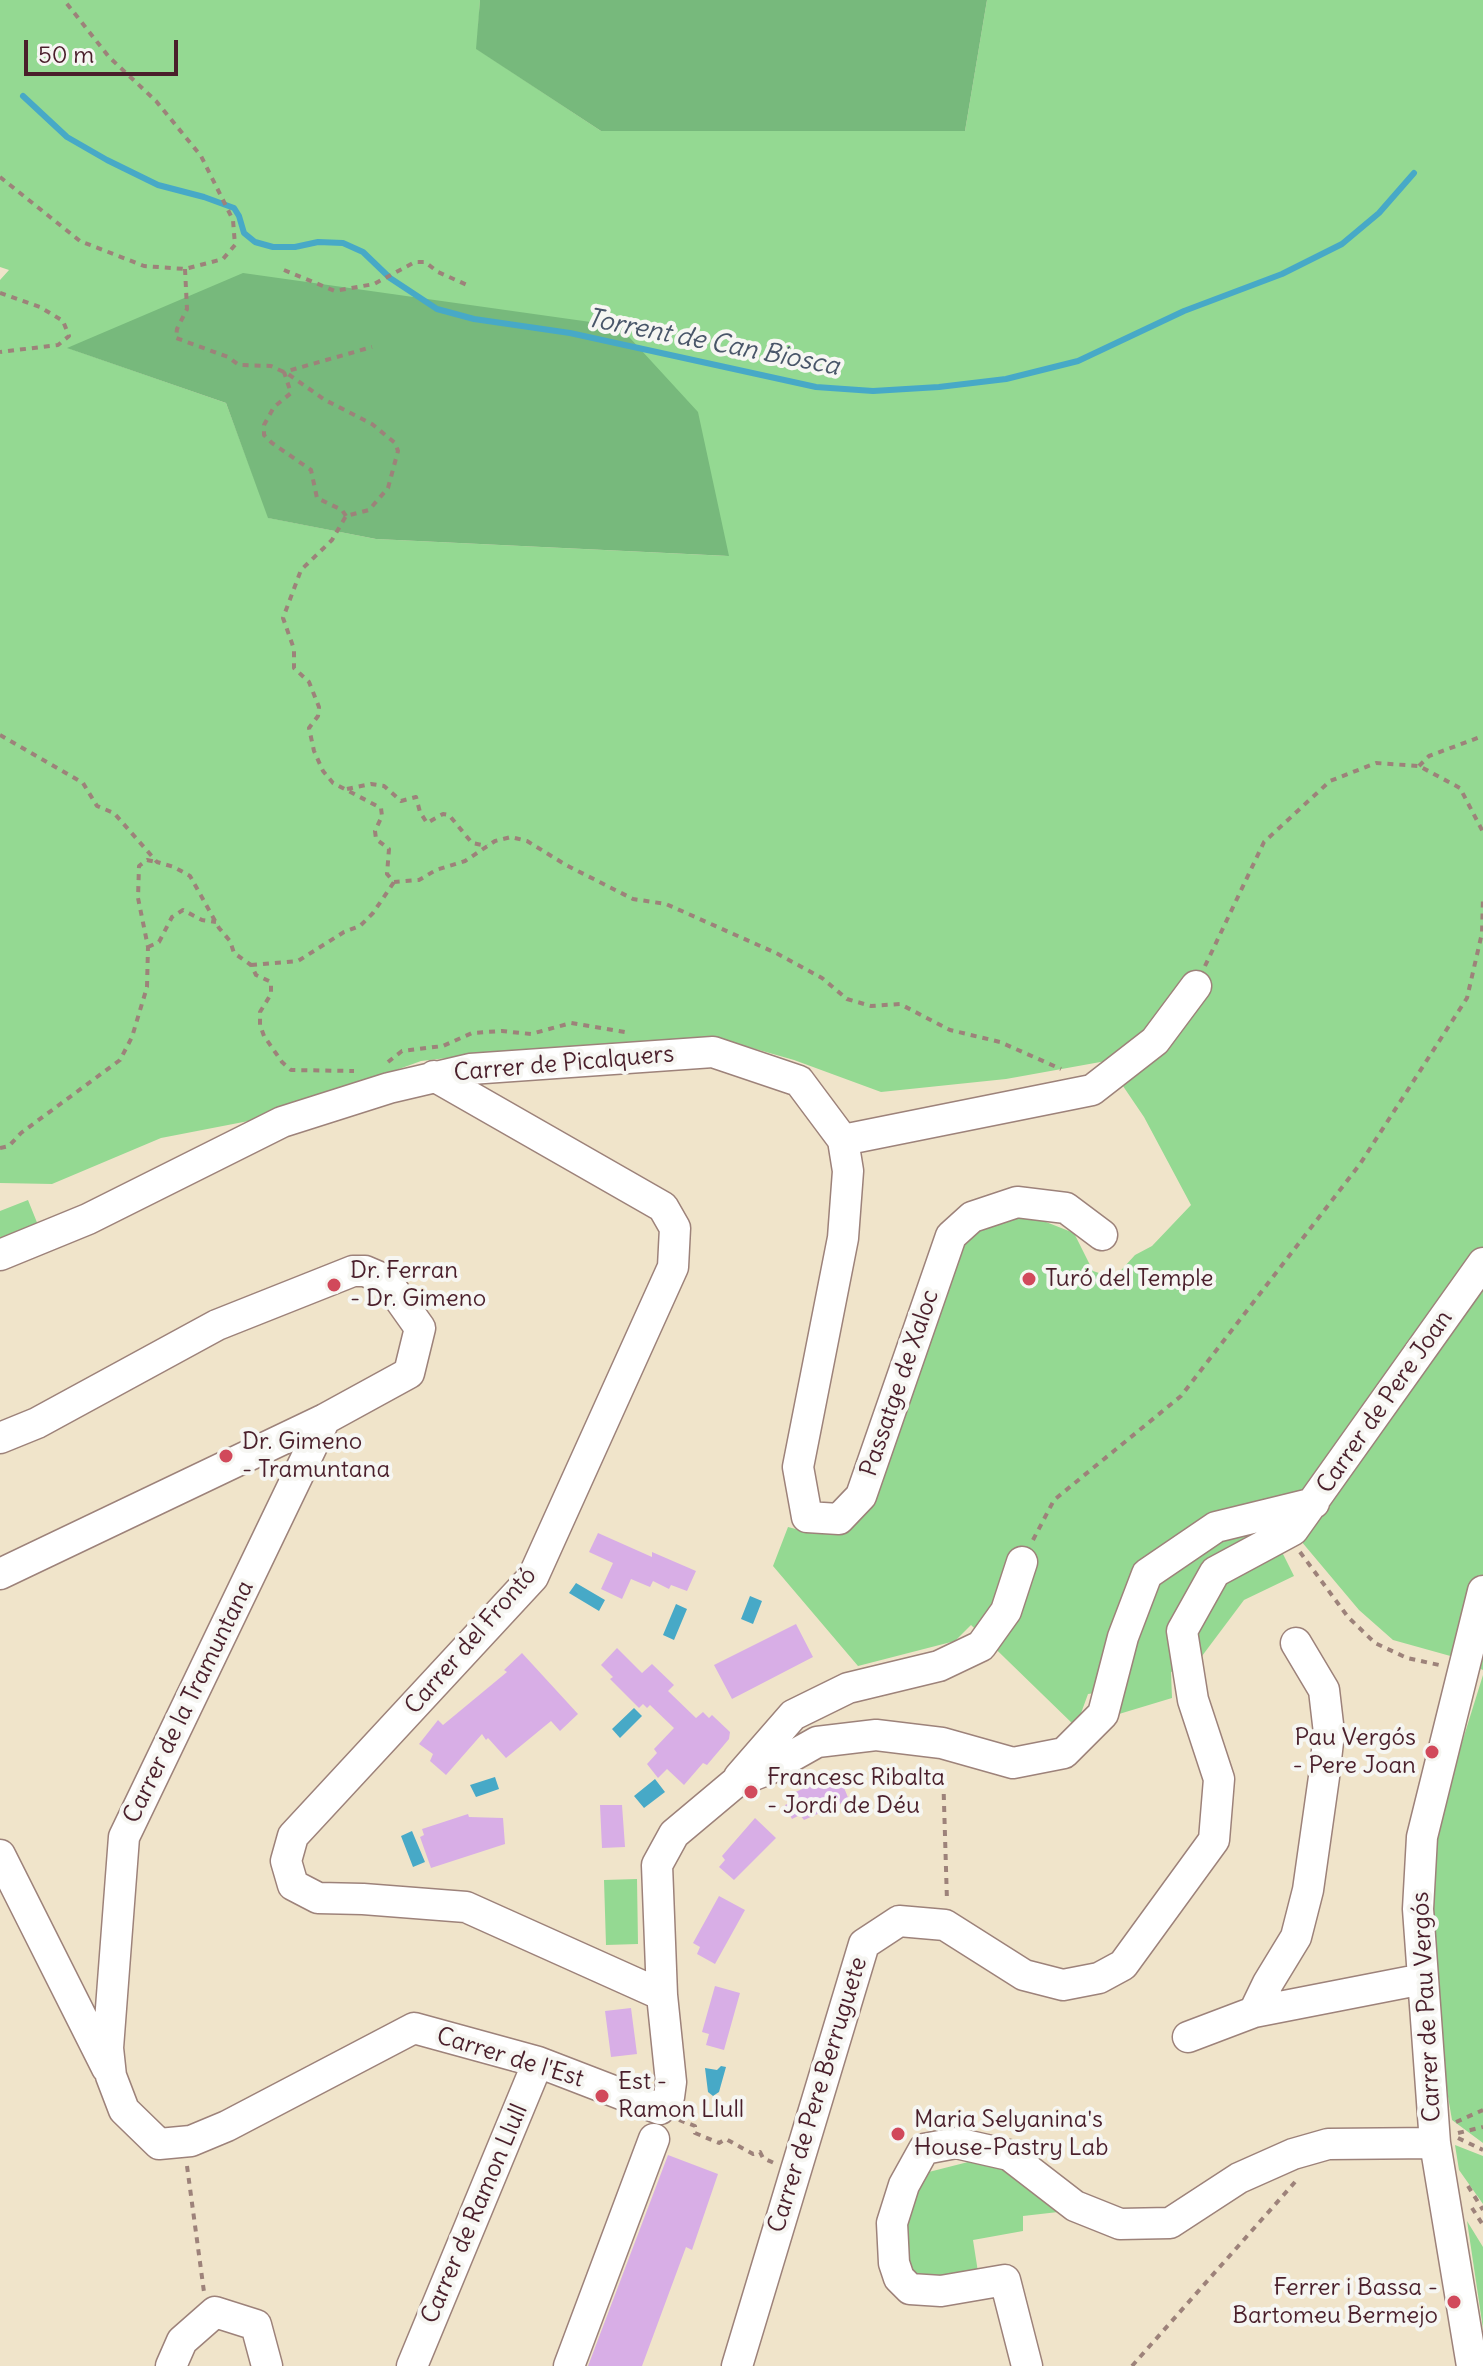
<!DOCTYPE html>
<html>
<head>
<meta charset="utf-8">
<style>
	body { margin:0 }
	#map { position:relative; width:1483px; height:2366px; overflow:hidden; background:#f0e4ca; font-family:Delius,sans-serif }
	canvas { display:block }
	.scale { position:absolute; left:24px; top:40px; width:154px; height:36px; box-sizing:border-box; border:4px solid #4a1f2b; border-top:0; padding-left:10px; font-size:24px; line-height:28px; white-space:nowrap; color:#4a1f2b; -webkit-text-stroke:6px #f6f6f2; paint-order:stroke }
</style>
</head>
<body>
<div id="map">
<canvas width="1483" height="2366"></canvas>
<div class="scale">50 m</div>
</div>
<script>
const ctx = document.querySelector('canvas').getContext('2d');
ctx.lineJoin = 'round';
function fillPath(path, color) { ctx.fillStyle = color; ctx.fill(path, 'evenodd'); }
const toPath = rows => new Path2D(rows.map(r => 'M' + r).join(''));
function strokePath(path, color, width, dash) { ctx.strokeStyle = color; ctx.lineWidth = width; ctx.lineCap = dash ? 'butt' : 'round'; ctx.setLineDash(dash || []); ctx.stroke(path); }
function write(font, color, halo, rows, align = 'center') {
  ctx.font = font + ' Delius,sans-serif'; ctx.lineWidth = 8; ctx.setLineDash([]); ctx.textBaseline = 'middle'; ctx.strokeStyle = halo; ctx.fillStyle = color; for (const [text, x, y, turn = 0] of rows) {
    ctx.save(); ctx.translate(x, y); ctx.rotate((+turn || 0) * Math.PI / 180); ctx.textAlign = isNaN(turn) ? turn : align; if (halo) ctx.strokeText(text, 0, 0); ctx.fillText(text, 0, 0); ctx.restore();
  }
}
const green = toPath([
	[0,0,480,0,477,49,601,131,965,131,987,0,1483,0,1483,1670,1454,1657,1393,1640,1359,1610,1301,1541,1281,1550,1294,1576,1244,1600,1196,1664,1171,1672,1172,1698,1119,1714,1124,1689,1088,1694,1076,1727,971,1625,955,1641,858,1666,773,1566,788,1527,815,1534,851,1516,951,1251,971,1228,1018,1211,1074,1233,1093,1271,1114,1278,1135,1255,1152,1246,1191,1205,1144,1117,1106,1061,1006,1079,881,1092,794,1060,724,1040,516,1050,421,1061,264,1118,161,1138,52,1184,0,1183,0,280,9,270,0,267],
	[68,348,728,556,376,539,269,518,226,403],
	[28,1200,38,1225,0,1239,0,1211],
	[1483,1675,1483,2143,1452,2120,1428,1979,1436,1826],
	[637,1879,638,1944,606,1945,604,1880],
	[1455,2145,1483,2156,1483,2204,1459,2170],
	[972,2161,990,2162,1020,2177,1067,2211,1023,2216,1023,2231,973,2240,978,2272,923,2284,906,2270,901,2228,921,2174],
	[1467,2221,1483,2247,1483,2329,1481,2315]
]);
const forest = toPath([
	[480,0,987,0,965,131,601,131,476,49],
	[243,273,619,326,698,412,729,556,376,539,268,518,226,403,67,348]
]);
const water = toPath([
	[576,1583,605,1600,599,1611,569,1593],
	[750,1596,762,1601,753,1624,741,1619],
	[676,1604,687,1609,674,1640,663,1635],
	[634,1708,642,1716,620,1738,612,1729],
	[495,1777,499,1789,476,1797,470,1785],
	[655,1779,665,1792,644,1808,634,1796],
	[412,1831,425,1862,413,1867,401,1836],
	[721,2066,726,2067,719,2092,713,2096,708,2092,705,2068,717,2070]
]);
const stream = toPath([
	[23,96,67,137,107,160,158,185,204,197,234,208,239,216,244,233,255,242,273,247,295,247,318,242,343,243,363,252,390,278,437,309,474,319,570,333,816,387,873,391,939,387,1006,379,1078,361,1184,311,1282,274,1342,244,1379,213,1414,173]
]);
const building = toPath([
	[598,1533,652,1557,652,1552,696,1571,687,1591,671,1585,669,1589,653,1581,650,1587,631,1579,622,1599,601,1589,613,1563,589,1552],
	[796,1624,813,1657,732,1699,714,1665],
	[617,1648,642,1673,652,1664,674,1685,668,1691,696,1718,703,1712,709,1718,712,1715,730,1732,729,1739,707,1765,703,1763,684,1785,667,1769,658,1778,647,1764,657,1753,654,1749,674,1728,650,1705,647,1708,643,1704,639,1708,610,1679,613,1677,601,1665],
	[522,1653,578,1714,560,1731,551,1721,506,1758,488,1738,486,1740,482,1734,446,1775,430,1761,433,1754,419,1744,438,1720,443,1725,507,1672,504,1670],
	[838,1773,849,1800,804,1820,800,1815,792,1819,785,1805,794,1801,791,1794],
	[600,1805,622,1805,625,1847,602,1848],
	[468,1814,469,1817,503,1818,505,1844,431,1868,420,1837,424,1835,422,1829],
	[755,1818,776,1838,734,1880,719,1867,725,1860,722,1856],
	[719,1896,745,1910,715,1964,697,1954,700,1947,693,1943],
	[715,1986,740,1993,724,2050,706,2045,709,2034,702,2032],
	[631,2008,637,2054,611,2057,605,2011],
	[668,2155,718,2174,692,2250,686,2247,642,2366,588,2366]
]);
const path = toPath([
	[0,177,80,241,144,266,185,269,223,259,235,245,233,220,201,156,156,101,109,57,64,0],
	[185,269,187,309,177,329,176,338,228,357,239,365,271,366,288,374,325,400,372,424,395,443,398,451,388,488,369,510,346,516,332,540,301,570,283,618,294,649,294,668,309,682,319,707,318,716,309,728,314,751,323,771,333,783,381,808,382,816,375,831,376,839,389,849,387,874,394,882,419,880,436,870,465,861,495,841,511,837,527,841,566,865,633,899,666,904,776,953,822,978,847,999,871,1006,900,1004,950,1030,1000,1042,1061,1069],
	[284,270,335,291,374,284,415,262,425,262,438,272,467,285],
	[0,293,40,307,63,321,69,336,58,345,0,352],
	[346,516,342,510,317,498,311,470,272,443,264,435,264,425,274,407,291,393,284,372,372,347],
	[0,735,83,783,97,806,114,813,157,862,174,867,190,876,219,928,230,941,234,953,251,965,256,975,271,982,271,994,260,1012,260,1025,264,1036,282,1062,291,1070,354,1071],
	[1419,766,1429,756,1483,736],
	[347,789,371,784,384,786,401,801,416,797,420,812,427,823,443,814,449,815,472,843,487,846],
	[148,947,159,942,172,917,183,910,202,920,216,922],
	[251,965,298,961,344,932,360,926,373,913,394,882],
	[1205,966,1264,842,1330,781,1376,763,1419,766,1460,788,1483,832],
	[388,1062,402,1051,443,1046,472,1033,502,1031,531,1034,571,1023,625,1032],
	[0,1148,9,1146,21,1133,120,1060,132,1037,147,987,148,947,138,898,139,866,147,860,156,862],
	[1033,1540,1054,1500,1181,1396,1360,1164,1467,998,1482,933,1483,898],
	[1300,1552,1348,1617,1375,1643,1407,1658,1439,1665],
	[943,1770,947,1901],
	[679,2120,695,2126,695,2133,719,2143,726,2139,753,2154,760,2152,763,2158,774,2163],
	[1456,2122,1483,2110],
	[1458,2133,1483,2127],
	[1458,2138,1483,2150],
	[187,2166,204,2292],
	[1468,2186,1483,2210],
	[1472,2208,1483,2225],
	[1132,2366,1295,2182]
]);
const minor = toPath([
	[434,1076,663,1207,675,1228,673,1267,533,1577,293,1836,286,1861,293,1885,318,1898,363,1899,466,1907,662,1995],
	[843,1140,1092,1090,1155,1041,1196,986],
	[0,1255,88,1219,282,1122,389,1088,470,1069,713,1052,799,1081,843,1140,848,1171,843,1238,798,1467,807,1517,839,1519,861,1496,951,1236,972,1217,1017,1202,1066,1208,1102,1235],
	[325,1419,124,1837,108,2048,111,2076,124,2110,159,2144,191,2141,227,2126,414,2028,538,2062,660,2109,669,2097,671,2082,662,1995,657,1865,674,1834,736,1782,769,1769,817,1742,876,1735,942,1743,1013,1763,1064,1753,1103,1714,1123,1637,1147,1574,1216,1527,1314,1503],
	[0,1438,37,1423,217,1325,353,1271,365,1271,386,1280,420,1328,409,1373,325,1419,0,1574],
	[739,1777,793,1715,848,1688,939,1666,981,1646,1006,1611,1022,1562],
	[0,1855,107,2068],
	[1254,2012,1268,1983,1296,1937,1308,1890,1324,1777,1329,1733,1324,1690,1296,1643],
	[1188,2037,1254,2012,1423,1979],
	[171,2366,182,2341,215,2312,256,2325,267,2366],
	[412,2366,538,2062],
	[569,2366,654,2139],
	[737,2366,864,1944,899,1921,945,1925,1024,1975,1063,1985,1099,1978,1123,1965,1214,1840,1219,1779,1193,1700,1182,1631,1215,1572,1293,1530,1483,1263],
	[1027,2366,1005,2280,941,2291,910,2289,899,2278,894,2263,892,2223,904,2185,924,2149,956,2143,1009,2155,1075,2206,1120,2224,1170,2223,1239,2178,1293,2154,1328,2144,1435,2143],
	[1472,2366,1435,2143,1418,1909,1422,1837,1483,1591]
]);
const markers = [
	[1029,1279,8,"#d1495b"],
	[334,1285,8,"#d1495b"],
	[226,1456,8,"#d1495b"],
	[1432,1752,8,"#d1495b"],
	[751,1792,8,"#d1495b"],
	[602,2096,8,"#d1495b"],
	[898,2134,8,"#d1495b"],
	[1454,2302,8,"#d1495b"]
];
const streetNames = [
	["Carrer de Picalquers",564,1064,-5],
	["Passatge de Xaloc",900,1383,-71],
	["Carrer de Pere Joan",1385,1402,-55],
	["Carrer del Frontó",471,1641,-49],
	["Carrer de la Tramuntana",189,1702,-64],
	["Carrer de Pau Vergós",1427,2007,-93],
	["Carrer de l'Est",510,2058,17],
	["Carrer de Pere Berruguete",818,2095,-73],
	["Carrer de Ramon Llull",475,2214,-67]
];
const poiNames = [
	["Dr. Ferran",350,1271],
	["- Dr. Gimeno",350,1299],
	["Turó del Temple",1045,1279],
	["Dr. Gimeno",242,1442],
	["- Tramuntana",242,1470],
	["Pau Vergós",1416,1738,"right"],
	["- Pere Joan",1416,1766,"right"],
	["Francesc Ribalta",767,1778],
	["- Jordi de Déu",767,1806],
	["Est -",618,2082],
	["Ramon Llull",618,2110],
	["Maria Selyanina's",914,2120],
	["House-Pastry Lab",914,2148],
	["Ferrer i Bassa -",1438,2288,"right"],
	["Bartomeu Bermejo",1438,2316,"right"]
];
const waterNames = [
	["Torrent de Can Biosca",713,343,11]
];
fillPath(green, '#94d992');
fillPath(forest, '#77b97c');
fillPath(water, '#47a9c7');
strokePath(stream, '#47a9c7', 6);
fillPath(building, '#d8aee6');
strokePath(minor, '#9d827a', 33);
strokePath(path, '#9d827a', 4, [6, 6]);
strokePath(minor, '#fff', 30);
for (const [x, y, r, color] of markers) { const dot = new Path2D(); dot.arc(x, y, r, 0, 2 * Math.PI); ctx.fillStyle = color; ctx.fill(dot); strokePath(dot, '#f6f6f2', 3); }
write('24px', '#4a1f2b', '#f6f6f2', streetNames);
write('24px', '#4a1f2b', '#f6f6f2', poiNames, 'left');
write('italic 26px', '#495669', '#f6f6f2', waterNames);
</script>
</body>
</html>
